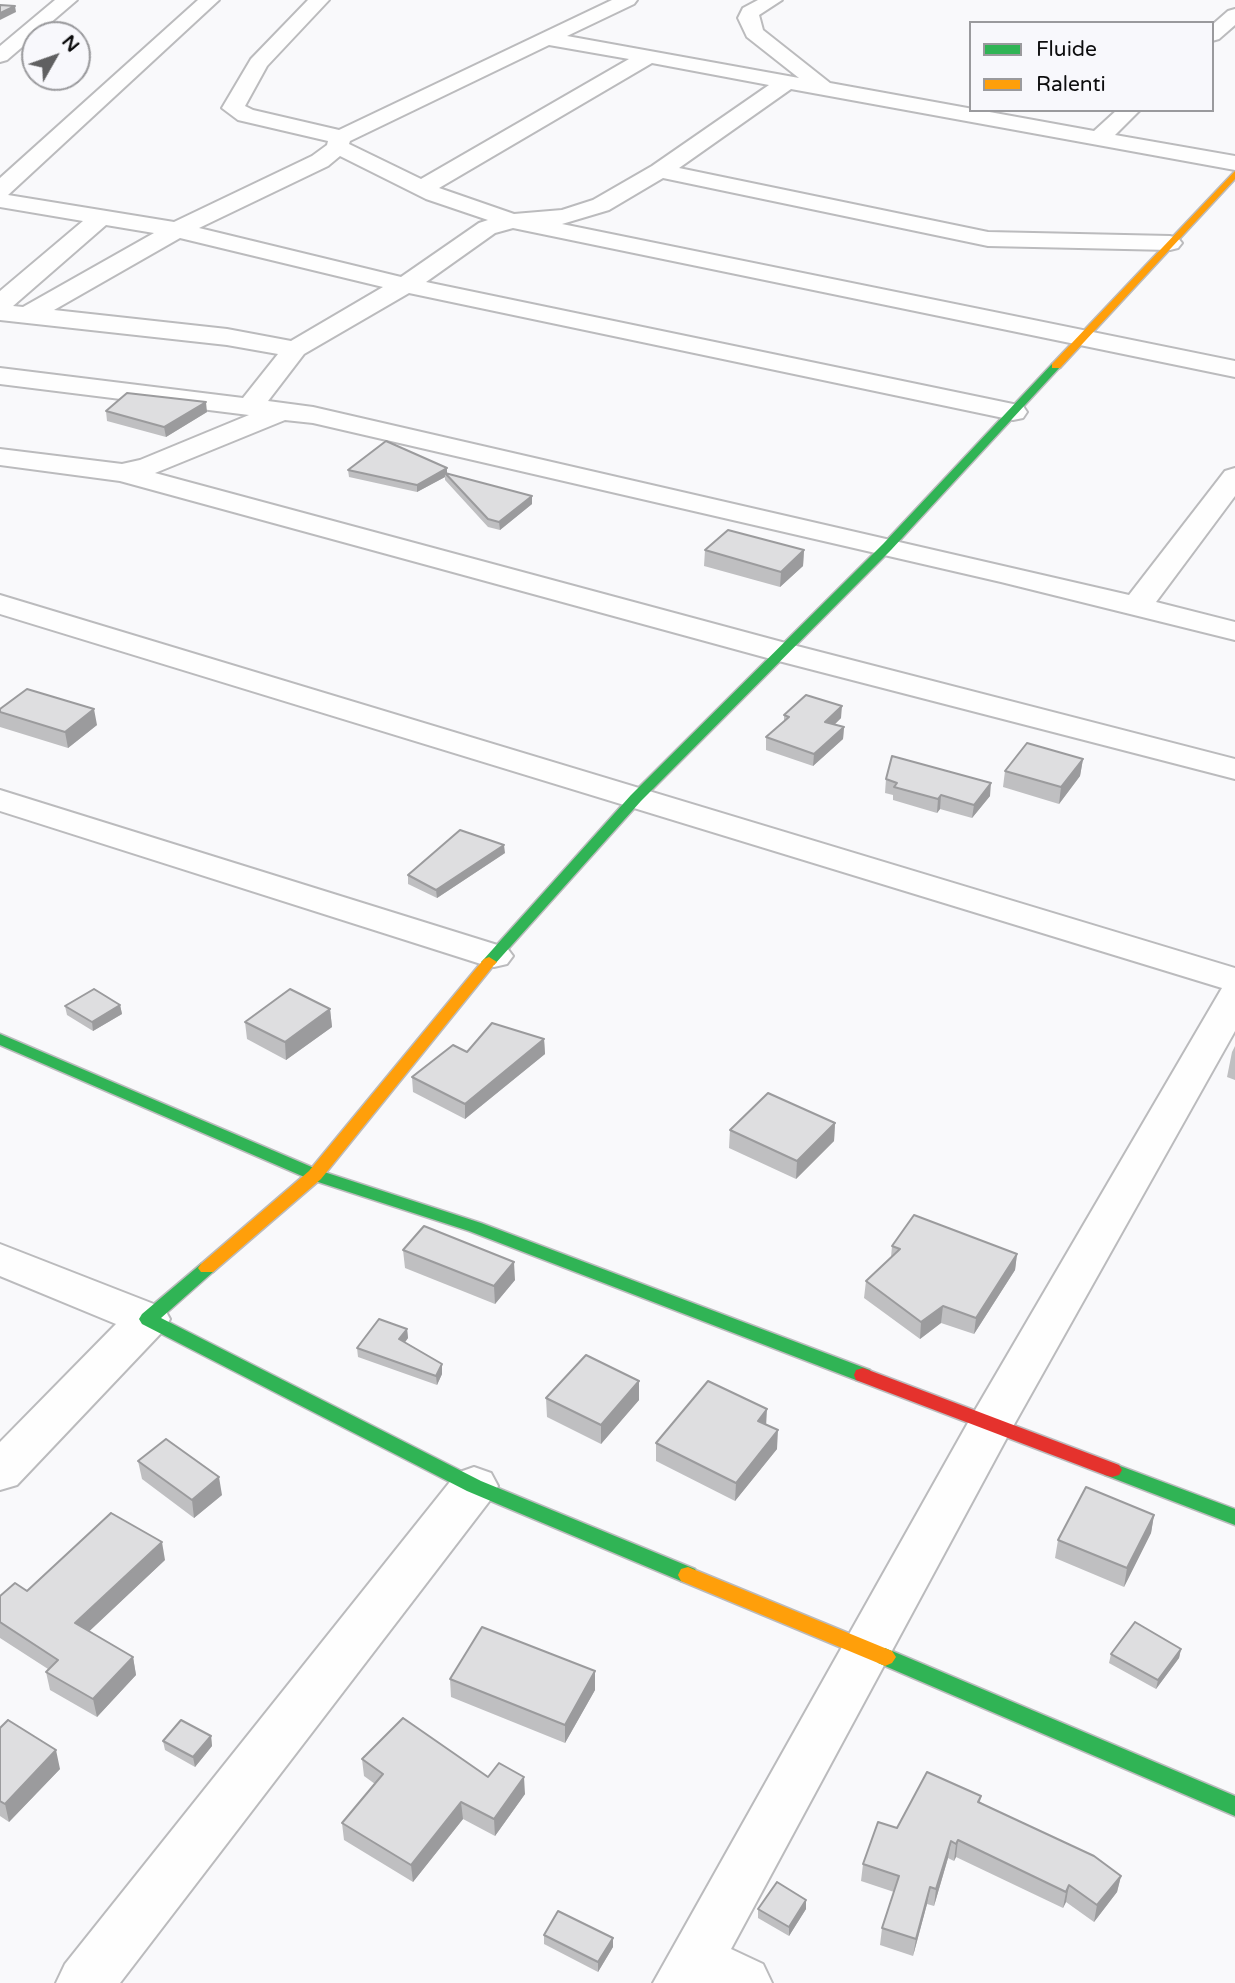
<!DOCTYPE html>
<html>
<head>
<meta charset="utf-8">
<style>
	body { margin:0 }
	#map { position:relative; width:1235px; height:1983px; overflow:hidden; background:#f9f9fb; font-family:"Varela Round",sans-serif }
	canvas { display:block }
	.legend { position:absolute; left:969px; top:21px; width:245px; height:91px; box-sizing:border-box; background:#f8f8fc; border:2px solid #9a9a9d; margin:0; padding:9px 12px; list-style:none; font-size:21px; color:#0d0d0e }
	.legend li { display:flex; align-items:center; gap:14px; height:35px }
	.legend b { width:35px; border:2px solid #9a9a9d }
	.north { position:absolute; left:21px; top:21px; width:70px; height:70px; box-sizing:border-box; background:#f8f8fc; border:2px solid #9a9a9d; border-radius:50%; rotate:50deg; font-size:19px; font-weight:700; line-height:28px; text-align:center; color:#0d0d0e }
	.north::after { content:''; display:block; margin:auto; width:24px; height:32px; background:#606061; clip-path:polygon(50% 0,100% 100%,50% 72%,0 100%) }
</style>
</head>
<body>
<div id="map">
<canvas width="1235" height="1983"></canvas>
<ul class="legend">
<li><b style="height:9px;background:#30b455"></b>Fluide</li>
<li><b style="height:9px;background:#ff9f0a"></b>Ralenti</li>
</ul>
<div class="north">N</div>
</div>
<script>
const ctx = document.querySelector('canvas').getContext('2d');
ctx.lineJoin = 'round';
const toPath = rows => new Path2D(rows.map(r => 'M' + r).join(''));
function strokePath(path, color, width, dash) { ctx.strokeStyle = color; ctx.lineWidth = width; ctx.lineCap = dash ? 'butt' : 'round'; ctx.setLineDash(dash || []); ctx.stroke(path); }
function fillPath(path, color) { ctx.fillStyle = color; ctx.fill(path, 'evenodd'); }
const street = toPath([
	[55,0,77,0,7,60,0,62,0,46,55,0],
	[198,0,219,0,8,195,174,222,312,156,327,145,328,141,238,120,222,108,251,59,308,0,329,0,267,66,245,106,253,110,339,130,612,0,637,0,634,4,567,36,799,78,747,37,738,18,743,8,758,0,782,0,759,15,763,30,830,83,1094,131,1117,110,1140,110,1115,135,1235,156,1235,170,791,89,679,168,988,232,1170,236,1178,238,1182,243,1178,248,1170,250,988,246,663,178,609,210,562,224,1235,361,1235,377,513,228,495,233,426,282,1013,404,1023,406,1027,412,1023,418,1013,420,409,293,304,354,268,401,313,407,1129,595,1225,471,1235,468,1235,496,1156,602,1235,622,1235,640,1001,582,313,423,285,420,155,473,793,645,1235,759,1235,779,771,659,120,481,0,465,0,449,122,464,140,460,249,415,0,384,0,368,243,398,278,354,227,345,0,320,0,291,83,221,0,207,0,178,198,0],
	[549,45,629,59,421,179,349,144,350,141,549,45],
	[652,63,769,85,652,166,593,200,562,210,514,214,439,188,652,63],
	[340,156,426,199,488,220,479,223,401,277,199,228,328,166,340,156],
	[106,225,154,233,23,307,13,306,106,225],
	[180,238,383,287,291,341,227,329,54,310,180,238],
	[1235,9,1235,25,1219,39,1212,41,1212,25,1228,11,1235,9],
	[0,595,1235,968,1235,1031,1011,1430,731,1949,763,1964,772,1983,653,1983,974,1412,1222,988,0,614,0,595],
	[0,790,507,948,513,956,507,964,494,967,481,964,0,811,0,790],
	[0,1244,164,1308,170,1319,164,1330,17,1485,0,1490,0,1442,116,1324,0,1276,0,1244],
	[474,1467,491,1473,498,1486,491,1499,120,1983,56,1983,65,1964,457,1473,474,1467]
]);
const fast = toPath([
	[1052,364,1061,366,891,550,641,801,494,965,484,965,481,962,484,959,631,795,883,544,1052,364],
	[0,1034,321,1171,481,1223,870,1370,872,1375,870,1380,863,1382,856,1380,469,1231,309,1179,0,1045,0,1034],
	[207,1262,213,1264,216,1268,213,1272,161,1318,481,1481,695,1569,698,1575,695,1581,688,1583,681,1581,467,1491,142,1324,139,1319,142,1314,201,1264,207,1262],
	[1112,1463,1235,1509,1235,1525,1105,1475,1102,1470,1105,1465,1112,1463],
	[885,1648,1235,1796,1235,1816,878,1663,874,1657,878,1651,885,1648]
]);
const slow = toPath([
	[1235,171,1235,179,1060,368,1052,368,1052,364,1235,171],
	[489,957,497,962,494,965,321,1179,213,1272,201,1272,198,1268,201,1264,309,1171,484,959,489,957],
	[688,1567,892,1651,896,1657,892,1663,885,1666,878,1663,681,1581,678,1575,681,1569,688,1567]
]);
const jam = toPath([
	[863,1368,1119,1465,1122,1470,1119,1475,1112,1477,1105,1475,856,1380,854,1375,856,1370,863,1368]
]);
const wall = toPath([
	[106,411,207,412,166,437,107,421],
	[447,468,447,473,532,504,500,530,488,527,445,480,445,477,417,492,349,477,348,470],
	[705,550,804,550,803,566,780,587,704,566],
	[0,709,97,725,68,748,0,727],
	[784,715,841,718,835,724,844,727,843,739,813,766,766,750,766,737,784,722],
	[1083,759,1080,776,1059,804,1003,787,1005,771],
	[886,779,990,796,972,818,940,809,937,813,893,800,893,795,885,793],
	[505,853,437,898,408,884,408,875],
	[120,1005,122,1014,93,1031,67,1015,65,1006],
	[330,1009,332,1027,286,1060,247,1039,245,1022],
	[544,1039,545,1054,465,1119,413,1092,412,1077,467,1052],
	[1235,1046,1235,1080,1227,1077,1232,1052],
	[835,1123,834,1141,796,1179,729,1148,730,1130],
	[892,1246,1017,1254,1015,1270,974,1334,941,1323,920,1339,864,1298,866,1281,891,1257],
	[403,1250,515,1280,495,1304,405,1268],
	[407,1329,408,1338,405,1342,442,1364,442,1374,437,1385,358,1357,357,1348],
	[546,1398,639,1400,601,1444,547,1417],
	[767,1425,777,1449,735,1501,656,1461,656,1443],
	[138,1461,222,1495,194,1518,142,1479],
	[1154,1515,1151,1533,1124,1587,1055,1558,1058,1540],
	[165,1560,89,1631,133,1657,136,1675,97,1717,50,1690,46,1672,48,1669,0,1638,0,1596],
	[1181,1649,1179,1658,1156,1689,1109,1663,1111,1654],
	[595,1671,595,1690,565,1743,451,1697,450,1679],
	[0,1728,60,1769,9,1822,0,1816],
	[211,1736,212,1746,195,1767,165,1750,163,1741],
	[362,1759,488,1777,525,1794,495,1836,463,1819,413,1882,344,1840,342,1823,375,1784,364,1776],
	[981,1796,980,1802,1121,1876,1117,1892,1094,1922,1066,1902,1063,1908,956,1857,954,1861,948,1858,934,1906,927,1904,913,1956,880,1945,882,1928,894,1892,861,1881,863,1864,897,1828],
	[806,1900,806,1909,789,1936,758,1918,758,1909],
	[544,1935,613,1947,598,1972,544,1944]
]);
const shadedWall = toPath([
	[15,6,16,12,0,20,0,13],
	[206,402,207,412,166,437,164,427],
	[447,468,447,475,445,473,445,477,417,492,417,485],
	[532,496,532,504,500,530,499,522],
	[804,550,803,566,780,587,781,572],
	[842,706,841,718,825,734,825,722],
	[94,709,97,725,68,748,65,732],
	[844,727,843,739,813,766,814,754],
	[1083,759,1080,776,1059,804,1061,787],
	[991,783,990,796,972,818,974,805],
	[941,795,940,809,937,813,938,799],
	[504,845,505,853,437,898,436,890],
	[120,1005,122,1014,93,1031,92,1022],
	[330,1009,332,1027,286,1060,285,1042],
	[544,1039,545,1054,465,1119,465,1104],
	[835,1123,834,1141,796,1179,797,1161],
	[1017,1254,1015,1270,974,1334,976,1318],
	[514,1262,515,1280,495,1304,494,1286],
	[943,1306,941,1323,920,1339,921,1322],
	[407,1329,408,1338,400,1349,399,1339],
	[442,1364,442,1374,437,1385,436,1376],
	[639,1381,639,1400,601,1444,601,1425],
	[767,1409,766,1427,758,1421],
	[778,1430,777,1449,735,1501,736,1483],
	[219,1477,222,1495,194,1518,192,1500],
	[1154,1515,1151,1533,1124,1587,1127,1568],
	[162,1542,165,1560,79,1641,75,1623],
	[1181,1649,1179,1658,1156,1689,1158,1680],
	[133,1657,136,1675,97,1717,93,1699],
	[595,1671,595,1690,565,1743,565,1725],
	[211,1736,212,1746,195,1767,193,1757],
	[56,1750,60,1769,9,1822,5,1804],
	[524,1777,525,1794,495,1836,494,1819],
	[461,1802,463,1819,413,1882,411,1865],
	[958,1840,956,1857,954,1861,956,1844],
	[951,1841,948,1858,934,1906,936,1889],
	[1121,1876,1117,1892,1094,1922,1097,1905],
	[1069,1885,1066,1902,1063,1908,1066,1892],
	[930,1887,927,1904,913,1956,916,1939],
	[806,1900,806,1909,789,1936,789,1927],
	[613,1938,613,1947,598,1972,598,1962]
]);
const building = toPath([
	[0,5,15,6,0,13,0,5],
	[127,393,206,402,164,427,106,411,127,393],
	[386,441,447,468,417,485,348,470,386,441],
	[445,473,532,496,499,522,488,519,445,473],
	[728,530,804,550,781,572,705,550,728,530],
	[27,689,94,709,65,732,0,712,0,709,27,689],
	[806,695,842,706,825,722,844,727,814,754,766,737,789,717,784,715,806,695],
	[1027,743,1083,759,1061,787,1005,771,1027,743],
	[892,756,991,783,974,805,941,795,938,799,894,787,897,783,886,779,892,756],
	[460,830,504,845,436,890,408,875,460,830],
	[94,989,120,1005,92,1022,65,1006,94,989],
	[290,989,330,1009,285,1042,245,1022,290,989],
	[492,1023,544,1039,465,1104,412,1077,453,1045,467,1052,492,1023],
	[768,1093,835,1123,797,1161,730,1130,768,1093],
	[914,1215,1017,1254,976,1318,943,1306,921,1322,866,1281,900,1249,892,1246,914,1215],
	[424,1226,514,1262,494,1286,403,1250,424,1226],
	[379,1319,407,1329,399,1339,442,1364,436,1376,357,1348,379,1319],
	[586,1355,639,1381,601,1425,546,1398,586,1355],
	[708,1381,767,1409,758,1421,778,1430,736,1483,656,1443,708,1381],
	[166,1439,219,1477,192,1500,138,1461,166,1439],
	[1086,1487,1154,1515,1127,1568,1058,1540,1086,1487],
	[111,1513,162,1542,75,1623,133,1657,93,1699,46,1672,58,1660,0,1622,0,1596,15,1583,27,1591,111,1513],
	[1135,1622,1181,1649,1158,1680,1111,1654,1135,1622],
	[482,1627,595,1671,565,1725,450,1679,482,1627],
	[403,1718,488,1777,499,1763,524,1777,494,1819,461,1802,411,1865,342,1823,383,1774,362,1759,403,1718],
	[8,1720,56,1750,5,1804,0,1801,0,1728,8,1720],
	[181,1720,211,1736,193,1757,163,1741,181,1720],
	[927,1772,981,1796,978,1802,1094,1856,1121,1876,1097,1905,1069,1885,1066,1892,958,1840,956,1844,951,1841,936,1889,930,1887,916,1939,882,1928,899,1876,863,1864,878,1822,897,1828,927,1772],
	[777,1882,806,1900,789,1927,758,1909,777,1882],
	[558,1911,613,1938,598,1962,544,1935,558,1911]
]);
strokePath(street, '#bbbbbd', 4);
strokePath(fast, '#bbbbbd', 3);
strokePath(slow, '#bbbbbd', 3);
strokePath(jam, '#bbbbbd', 3);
fillPath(street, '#fefefe');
fillPath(fast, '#30b455');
fillPath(slow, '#ff9f0a');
fillPath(jam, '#e5322d');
fillPath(wall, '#bfbfc1');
fillPath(shadedWall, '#9b9b9d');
fillPath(building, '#dedee0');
strokePath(building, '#9b9b9d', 2);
</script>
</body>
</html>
